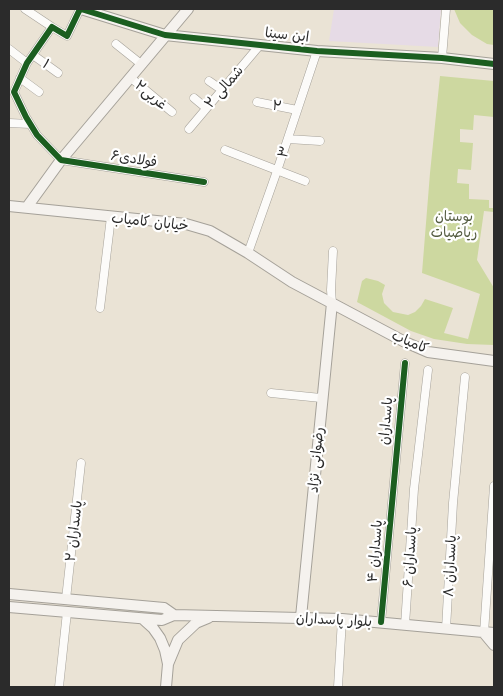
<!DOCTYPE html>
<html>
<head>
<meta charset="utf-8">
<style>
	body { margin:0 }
	#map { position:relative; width:503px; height:696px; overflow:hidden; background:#eae3d5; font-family:Mali,sans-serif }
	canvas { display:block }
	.frame { position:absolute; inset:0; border:10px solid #2b2b2b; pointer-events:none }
</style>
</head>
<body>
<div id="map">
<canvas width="503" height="696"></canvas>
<div class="frame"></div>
</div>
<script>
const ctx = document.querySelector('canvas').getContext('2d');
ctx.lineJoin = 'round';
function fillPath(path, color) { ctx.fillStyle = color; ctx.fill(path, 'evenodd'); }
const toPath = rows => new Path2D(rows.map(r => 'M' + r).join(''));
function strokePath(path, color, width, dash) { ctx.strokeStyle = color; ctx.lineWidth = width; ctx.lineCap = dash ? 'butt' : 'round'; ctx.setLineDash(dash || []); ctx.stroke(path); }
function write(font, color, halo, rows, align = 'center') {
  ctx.font = font + ' Mali,"Playpen Sans Arabic",sans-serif'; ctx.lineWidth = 4.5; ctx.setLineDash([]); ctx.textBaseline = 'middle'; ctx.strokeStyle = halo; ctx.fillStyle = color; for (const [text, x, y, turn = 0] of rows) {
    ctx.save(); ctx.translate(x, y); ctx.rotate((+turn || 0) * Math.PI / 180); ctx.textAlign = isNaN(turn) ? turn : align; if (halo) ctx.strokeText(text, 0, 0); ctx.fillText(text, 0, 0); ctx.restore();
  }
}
const built = toPath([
	[334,9,441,9,438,47,329,41]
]);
const green = toPath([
	[454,9,494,9,494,45,487,44,472,35,460,23],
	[440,76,494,81,494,117,474,115,473,130,460,129,460,142,473,143,471,170,458,169,457,183,469,184,469,199,489,200,489,208,494,208,494,212,484,211,477,260,494,288,494,345,467,344,434,339,411,331,357,302,362,281,366,278,378,281,385,285,382,294,384,303,393,312,408,315,415,312,421,306,425,299,453,308,444,333,468,339,480,294,422,273,430,173]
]);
const street = toPath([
	[25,9,52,27],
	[80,9,67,36,52,27,27,63,14,92,26,117,37,135,61,160,204,182],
	[116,44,141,64],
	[9,49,27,63],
	[33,55,58,73],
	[442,58,446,9],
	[20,78,39,92],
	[131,78,172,112],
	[209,81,222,90],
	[194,98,206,108],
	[257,102,297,110],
	[9,123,30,124],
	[189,129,260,45],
	[288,139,320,141],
	[225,150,305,181],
	[248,253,277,171,317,51],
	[332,303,331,290,333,251],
	[100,308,111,217],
	[271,393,321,398],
	[66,599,81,463],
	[381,622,405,363],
	[405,625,414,489,428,370],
	[446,629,453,503,465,377],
	[484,633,494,486],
	[59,687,67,612],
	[338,687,342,619]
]);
const secondary = toPath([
	[81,9,165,35,317,51,442,58,494,64],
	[9,206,186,224,210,231,248,253,292,282,405,342,428,352,494,361],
	[27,207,61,160,188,9],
	[9,594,164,608,174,615],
	[9,607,162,620,174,615,342,619,494,633],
	[301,617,332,303],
	[143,619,153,628,160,638,165,650,168,664,166,687],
	[484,633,494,645],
	[168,664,178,640,196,623,208,618]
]);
const cycleway = toPath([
	[80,9,67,36,52,27,27,63,14,92,26,117,37,135,61,160,204,182],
	[81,9,165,35,317,51,442,58,494,64],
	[381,622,405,363]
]);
const streetNames = [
	["ابن سینا",287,35,6],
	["۱",46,64,36],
	["۲ شمالی",224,87,-49],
	["غربی۲",151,95,40],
	["۲",277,106,11],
	["۳",284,152,-72],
	["فولادی۶",134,159,9],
	["خیابان کامیاب",150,222,6],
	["کامیاب",410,342,23],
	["پاسداران",386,421,-85],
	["رضوانی نژاد",316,460,-85],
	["پاسداران ۲",74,531,-83],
	["پاسداران ۴",375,551,-85],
	["پاسداران ۶",410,557,-86],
	["پاسداران ۸",450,566,-87],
	["بلوار پاسداران",334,620,3]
];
const parkNames = [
	["بوستان",454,217],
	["ریاضیات",454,233]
];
fillPath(built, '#e6dbe6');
fillPath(green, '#cdd8a0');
strokePath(street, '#a5a199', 9);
strokePath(secondary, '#a5a199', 12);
strokePath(street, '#fcfbf9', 8);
strokePath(secondary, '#f5f2ee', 10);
strokePath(cycleway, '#1b5e20', 6);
write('14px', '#2b2b2b', '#fff', streetNames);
write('14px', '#545c41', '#fff', parkNames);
</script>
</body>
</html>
